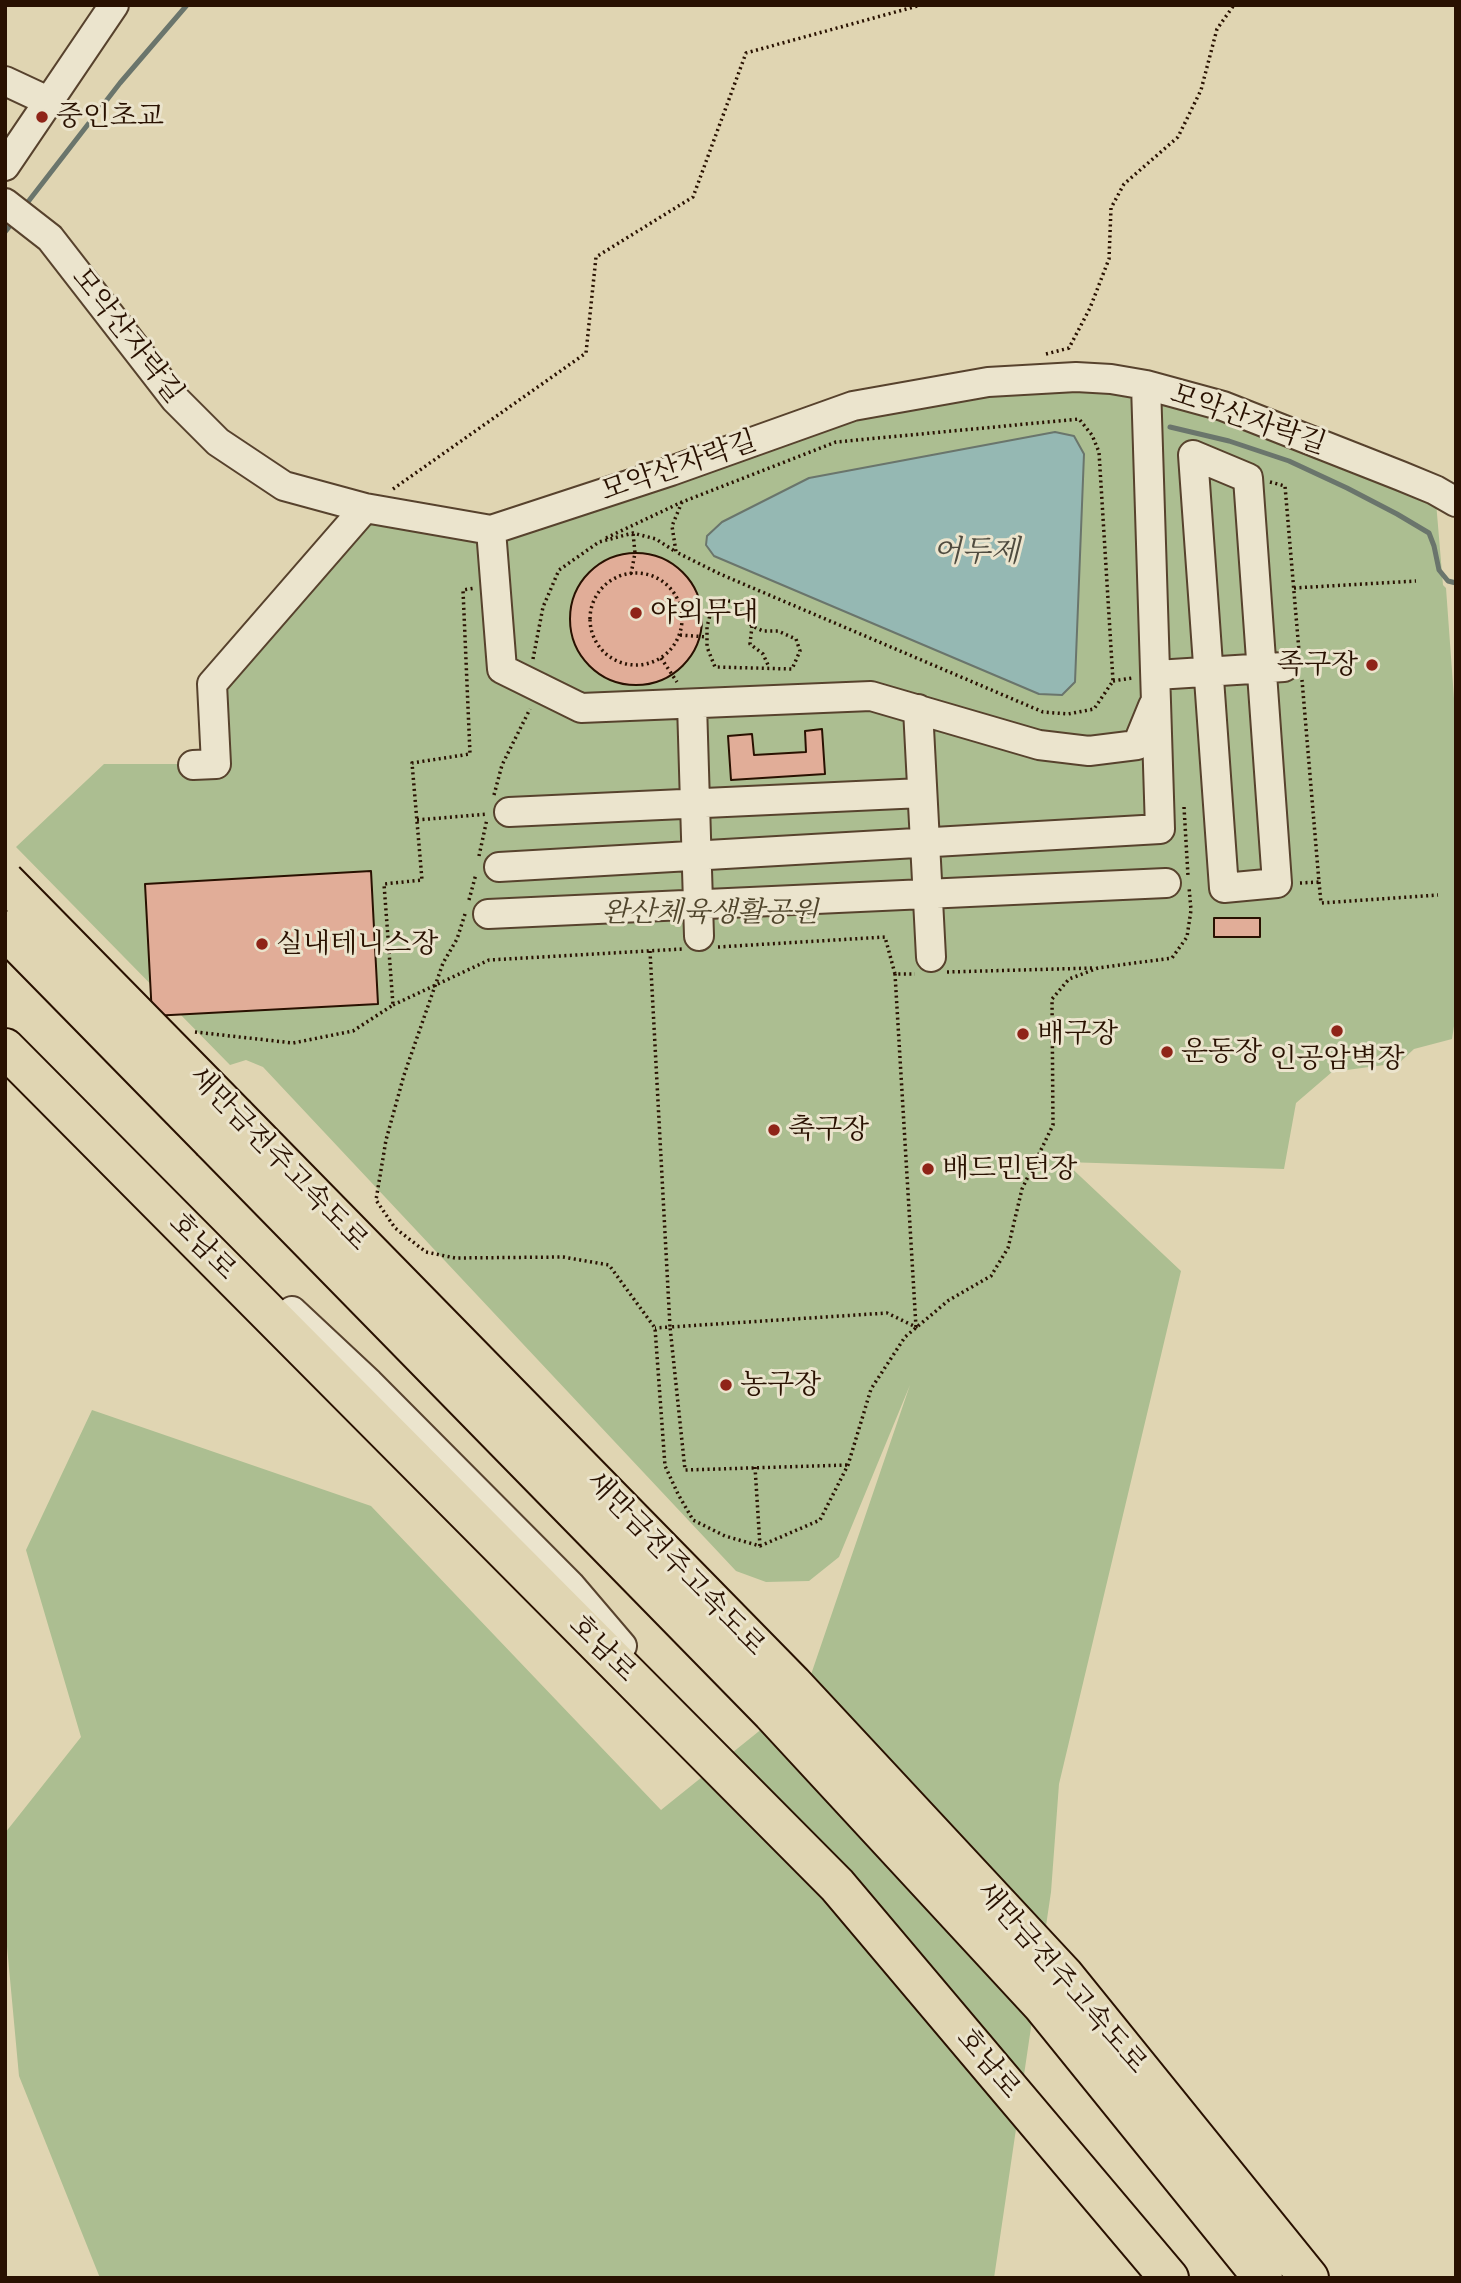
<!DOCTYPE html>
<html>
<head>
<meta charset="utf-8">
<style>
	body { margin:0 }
	#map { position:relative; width:1461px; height:2283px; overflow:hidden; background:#e0d5b2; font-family:"EB Garamond",serif }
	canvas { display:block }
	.frame { position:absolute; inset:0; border:7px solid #291101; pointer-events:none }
</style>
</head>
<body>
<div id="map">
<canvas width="1461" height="2283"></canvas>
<div class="frame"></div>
</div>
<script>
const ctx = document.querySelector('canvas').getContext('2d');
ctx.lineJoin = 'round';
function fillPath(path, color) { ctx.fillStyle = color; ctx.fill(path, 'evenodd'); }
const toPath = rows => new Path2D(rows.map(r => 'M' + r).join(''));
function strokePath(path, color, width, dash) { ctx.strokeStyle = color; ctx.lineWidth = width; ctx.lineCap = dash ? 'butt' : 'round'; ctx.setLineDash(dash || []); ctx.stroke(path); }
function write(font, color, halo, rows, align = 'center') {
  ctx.font = font + ' "EB Garamond","Noto Serif KR",serif'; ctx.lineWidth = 6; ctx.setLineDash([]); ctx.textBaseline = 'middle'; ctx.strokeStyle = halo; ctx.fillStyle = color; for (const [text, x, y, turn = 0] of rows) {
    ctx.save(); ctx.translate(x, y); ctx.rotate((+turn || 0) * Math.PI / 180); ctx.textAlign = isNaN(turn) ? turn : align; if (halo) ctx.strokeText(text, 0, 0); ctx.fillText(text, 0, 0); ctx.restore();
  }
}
const green = toPath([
	[1111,379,1435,490,1443,585,1446,588,1456,726,1456,1013,1452,1039,1414,1049,1399,1063,1332,1072,1296,1103,1284,1169,1065,1162,1181,1271,1059,1784,1051,1892,994,2278,100,2278,19,2076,5,1925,5,1833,81,1737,26,1550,92,1410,371,1506,661,1810,804,1695,910,1385,839,1557,809,1581,766,1582,736,1571,263,1067,246,1060,230,1065,16,847,104,764,216,764,212,684,365,508,491,530,853,406]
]);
const water = toPath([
	[1055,432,1074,436,1084,454,1075,682,1062,695,1039,694,714,556,706,545,707,536,722,522,809,478,1055,432]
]);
const stream = toPath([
	[24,207,120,83,187,5],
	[5,232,14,221],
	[1170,427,1229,441,1289,461,1347,488,1397,514,1429,533,1434,546,1439,570,1448,581,1456,583]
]);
const building = toPath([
	'570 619a66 66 0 1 1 132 0a66 66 0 1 1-132 0Z',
	[822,729,825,774,731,780,728,736,752,734,754,755,806,752,805,731,822,729],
	[371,871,378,1004,152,1016,145,884,371,871],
	[1214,918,1260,918,1260,937,1214,937,1214,918]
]);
const path = toPath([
	[1046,354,1069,348,1090,308,1109,259,1111,208,1124,184,1178,137,1201,90,1217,29,1234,5],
	[1270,482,1285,486,1299,651],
	[393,489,586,353,596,257,693,197,746,53,921,5],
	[606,538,682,502,836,442,1079,419,1092,435,1099,452,1113,681,1094,709,1068,714,1043,712,720,574,676,552,672,526,682,502],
	'590 619a46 46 0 1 1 92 0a46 46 0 1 1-92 0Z',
	[631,574,635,553,633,533],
	[1294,588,1416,581],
	[717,601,731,601,752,626,763,631,778,631,796,639,800,651,792,669,715,667,707,647,707,627,711,611,717,601],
	[752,626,750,644,763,654,769,667],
	[680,635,707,637],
	[661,658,677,682],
	[533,659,543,607,559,570,599,542,633,533,656,539,676,552],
	[1113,681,1132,678],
	[494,795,502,765,530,709],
	[1184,807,1188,876],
	[417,820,488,814],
	[479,856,487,819],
	[1319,882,1321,903,1438,895],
	[1300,883,1319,882,1302,680],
	[469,900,476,874],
	[465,914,457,939,443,963,404,1075,386,1140,376,1200,395,1228,426,1252,455,1258,563,1257,609,1265,655,1328,665,1466,678,1494,693,1520,725,1536,760,1546,820,1520,848,1465,871,1389,905,1337,949,1300,991,1276,1008,1248,1022,1189,1053,1125,1052,999,1069,979,1098,968,1172,958,1187,937,1191,910,1189,887],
	[718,947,885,937,895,974,915,974],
	[650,951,670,1327,655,1328],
	[947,972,1093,968],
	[393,1005,489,960,682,949],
	[195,1032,293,1043,353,1031,393,1005,384,884,422,880,412,763,470,754,463,590,475,588],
	[847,1465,685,1470,670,1327,887,1313,916,1327,895,974],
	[755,1467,760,1546]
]);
const minor = toPath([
	[5,81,48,101],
	[5,166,114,5],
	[5,203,50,238,175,399,218,442,284,486,365,508,491,530,671,471,853,406,988,382,1076,377,1111,379,1146,385,1223,406,1401,476,1435,490,1456,502],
	[1193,455,1248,478,1277,883,1224,888,1193,455],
	[491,530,502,669,581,708,871,696,1039,745,1089,751,1137,745,1153,706],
	[1156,675,1284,667],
	[692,704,699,936],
	[918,709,931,957],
	[193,765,216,764,212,684,365,508],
	[509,812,922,793],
	[499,867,1160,829,1146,385],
	[488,914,1166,883],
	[292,1311,369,1383,570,1585,622,1646]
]);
const highway = toPath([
	[5,1048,837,1885,1169,2278],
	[236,1116,793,1684,1064,1975,1309,2278],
	[212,1141,772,1713,1042,2005,1263,2278]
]);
const highwayBridge = toPath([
	[5,881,236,1116],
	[5,930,212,1141]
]);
const markers = [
	[42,117,7,"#8f2418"],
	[636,613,7,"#8f2418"],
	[1372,665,7,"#8f2418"],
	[262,944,7,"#8f2418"],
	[1337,1031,7,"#8f2418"],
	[1023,1034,7,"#8f2418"],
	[1167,1052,7,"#8f2418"],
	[774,1130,7,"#8f2418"],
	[928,1169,7,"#8f2418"],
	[726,1385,7,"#8f2418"]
];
const poiNames = [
	["중인초교",56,117],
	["야외무대",650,613],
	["족구장",1358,665,"right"],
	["실내테니스장",276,944],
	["배구장",1037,1034],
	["운동장",1181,1052],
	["인공암벽장",1337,1059,"center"],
	["축구장",788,1130],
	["배드민턴장",942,1169],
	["농구장",740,1385]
];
const streetNames = [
	["모악산자락길",127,336,52],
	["모악산자락길",1248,420,19],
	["모악산자락길",679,467,-19],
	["새만금전주고속도로",278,1159,46],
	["호남로",202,1247,45],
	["새만금전주고속도로",675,1564,46],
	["호남로",602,1649,45],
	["새만금전주고속도로",1061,1978,49],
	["호남로",988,2064,50]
];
const parkNames = [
	["완산체육생활공원",710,913]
];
const waterNames = [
	["어두제",976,553]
];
fillPath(green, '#acbe91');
fillPath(water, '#95b8b3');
strokePath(water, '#6a756c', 2);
strokePath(stream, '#6a756c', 5);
fillPath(building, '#e1ad98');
strokePath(building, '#291101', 2);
strokePath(minor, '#57422d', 32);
strokePath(highway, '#291101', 42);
strokePath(path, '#291101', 3.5, [2, 3.5]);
strokePath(minor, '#ebe4cd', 28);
strokePath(highway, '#e0d5b2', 38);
strokePath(highwayBridge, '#291101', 42, []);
strokePath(highwayBridge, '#e0d5b2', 38);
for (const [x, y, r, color] of markers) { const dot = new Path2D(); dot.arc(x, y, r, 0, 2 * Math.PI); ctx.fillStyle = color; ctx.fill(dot); strokePath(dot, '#ebe4cd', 2.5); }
write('28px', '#291101', '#ebe4cd', poiNames, 'left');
write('28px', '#291101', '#ebe4cd', streetNames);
write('italic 28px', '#50452c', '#ebe4cd', parkNames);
write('italic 30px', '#4f4b3f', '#ebe4cd', waterNames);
</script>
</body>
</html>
